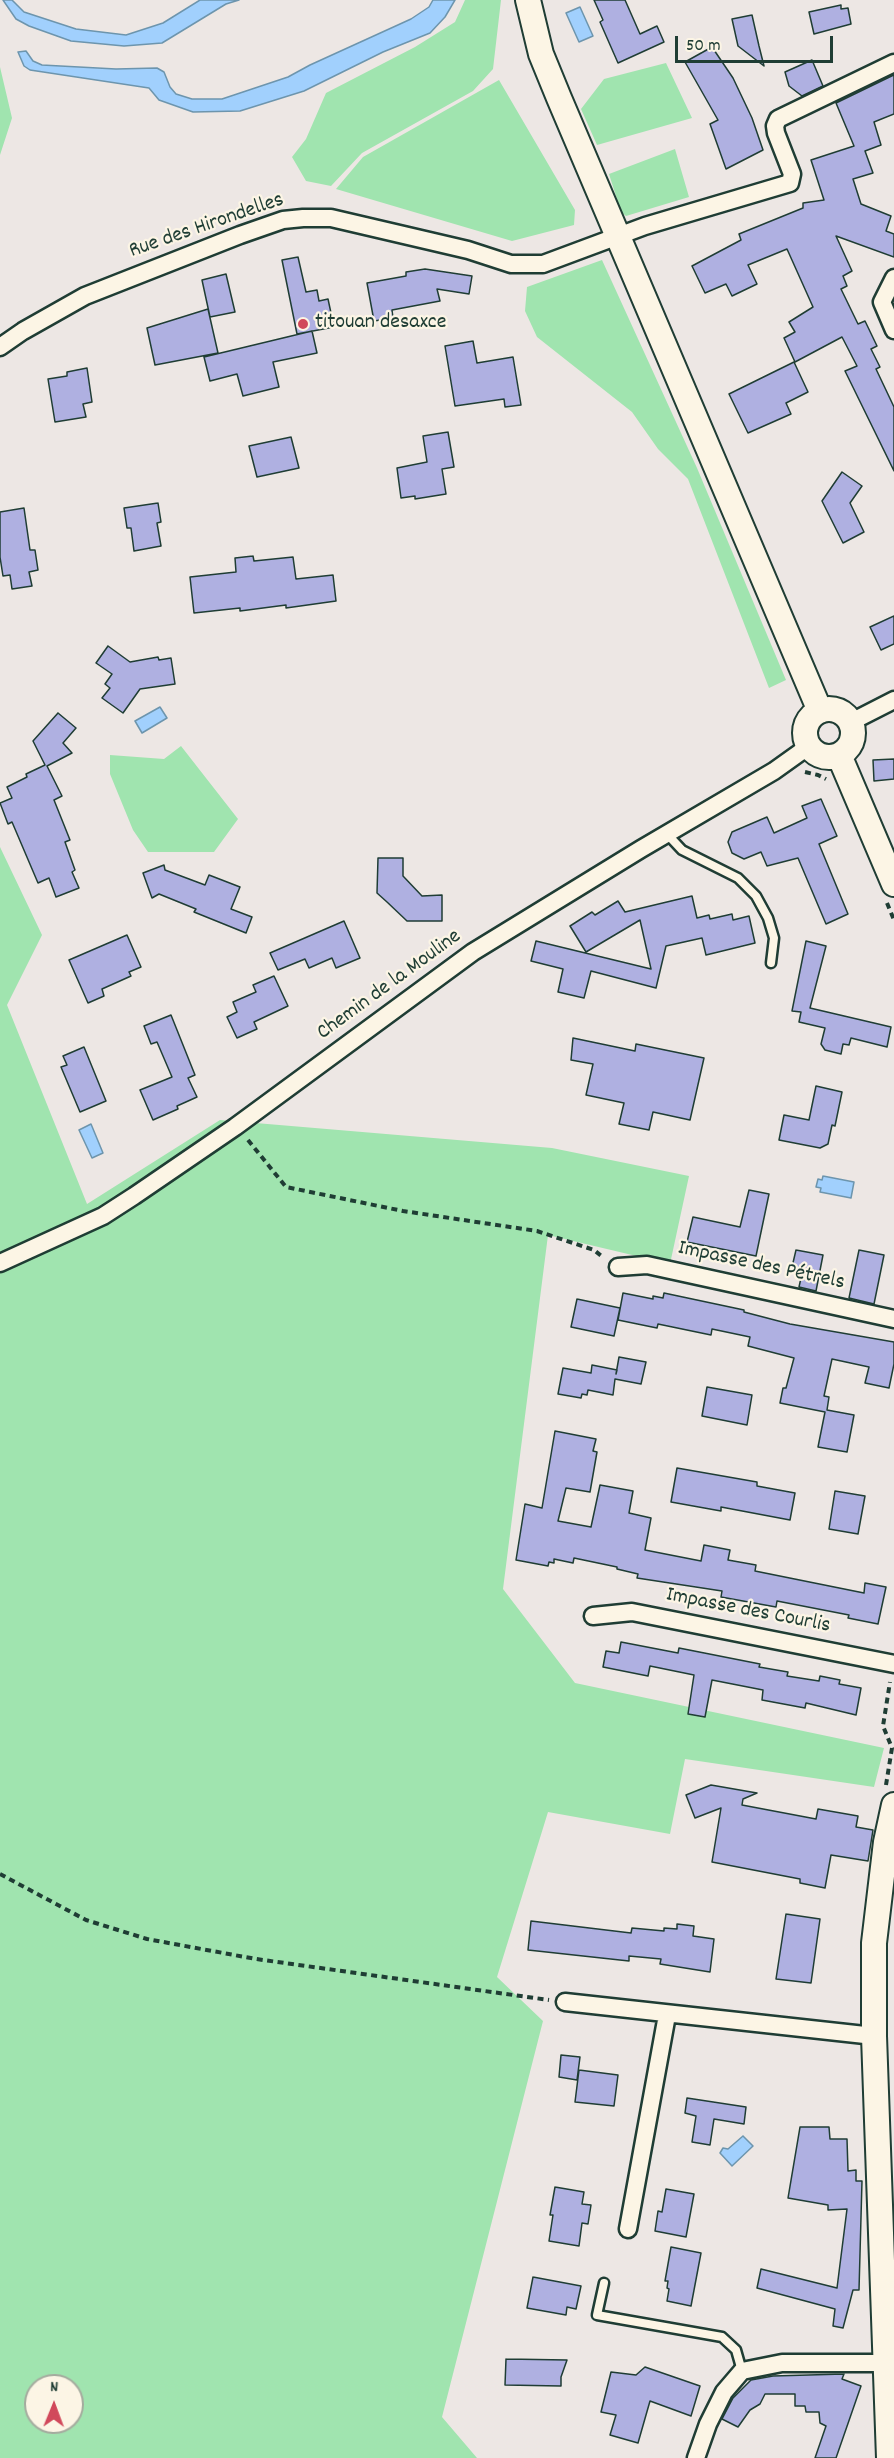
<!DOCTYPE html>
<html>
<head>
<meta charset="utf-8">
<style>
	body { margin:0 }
	#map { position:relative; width:894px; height:2458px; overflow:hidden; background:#ede7e4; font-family:Dekko,sans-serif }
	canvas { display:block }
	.north { position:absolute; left:24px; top:2374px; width:60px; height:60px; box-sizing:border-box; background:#fcf5e5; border:2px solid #a4ab9e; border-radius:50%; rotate:1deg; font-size:16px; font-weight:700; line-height:24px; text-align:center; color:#1f3d34 }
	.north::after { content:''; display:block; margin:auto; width:21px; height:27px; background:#d1495b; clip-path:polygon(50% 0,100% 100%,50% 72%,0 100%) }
	.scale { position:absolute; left:675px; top:36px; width:158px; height:27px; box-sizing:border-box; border:3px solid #1f3d34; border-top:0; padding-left:8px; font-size:18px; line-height:21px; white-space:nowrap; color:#1f3d34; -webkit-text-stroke:4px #fcf5e5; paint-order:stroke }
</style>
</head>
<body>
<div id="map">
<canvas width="894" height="2458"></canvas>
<div class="north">N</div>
<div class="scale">50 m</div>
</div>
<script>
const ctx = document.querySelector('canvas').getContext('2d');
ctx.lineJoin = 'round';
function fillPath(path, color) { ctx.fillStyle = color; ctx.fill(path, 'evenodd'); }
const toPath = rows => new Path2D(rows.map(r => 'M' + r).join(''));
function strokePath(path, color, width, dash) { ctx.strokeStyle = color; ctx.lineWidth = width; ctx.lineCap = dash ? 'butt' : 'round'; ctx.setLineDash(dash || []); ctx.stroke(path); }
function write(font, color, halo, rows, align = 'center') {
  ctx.font = font + ' Dekko,sans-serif'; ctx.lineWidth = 4.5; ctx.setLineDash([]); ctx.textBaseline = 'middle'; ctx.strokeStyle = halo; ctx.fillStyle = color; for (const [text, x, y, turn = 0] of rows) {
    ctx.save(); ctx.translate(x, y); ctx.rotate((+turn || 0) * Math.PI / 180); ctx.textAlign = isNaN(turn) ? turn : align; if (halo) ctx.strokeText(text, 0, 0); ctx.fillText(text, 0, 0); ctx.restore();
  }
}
const green = toPath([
	[465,0,501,0,493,69,473,91,362,153,331,186,306,181,292,157,306,139,326,93,415,47,455,22],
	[666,63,692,118,597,145,581,109,604,79],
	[0,67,12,118,0,155],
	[499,80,575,210,574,225,512,241,336,189,363,157],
	[675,149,689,197,626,216,621,212,609,174],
	[602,260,697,468,786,680,769,688,688,479,658,449,632,412,537,337,525,311,527,287],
	[181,746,238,819,214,852,148,852,133,830,110,774,110,755,164,759],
	[0,847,42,935,7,1005,87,1204,220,1120,552,1148,689,1176,670,1264,548,1235,503,1589,575,1683,884,1748,874,1787,685,1759,670,1834,548,1812,497,1977,543,2021,442,2417,477,2458,0,2458],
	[36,2386,72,2386,72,2422,36,2422]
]);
const water = toPath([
	[3,0,12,0,24,12,76,29,126,35,163,23,200,0,239,0,226,4,162,43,124,46,71,41,29,26,16,19,3,0],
	[433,0,455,0,445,17,430,33,383,52,304,91,240,111,193,112,159,100,149,88,30,70,24,66,18,52,26,51,33,61,42,65,116,69,157,68,164,72,170,87,176,94,192,99,222,99,288,77,310,65,411,19,429,7,433,0],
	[580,7,593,36,579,42,566,13,580,7],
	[160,707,167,718,142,733,135,721,160,707],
	[91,1124,103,1153,92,1158,79,1130,91,1124],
	[823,1176,854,1182,851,1198,820,1192,821,1188,816,1187,818,1179,822,1180,823,1176],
	[743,2136,753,2146,732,2166,720,2153,723,2148,728,2149,743,2136]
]);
const building = toPath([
	[594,0,625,0,640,34,657,26,664,42,618,63,600,22,603,20,594,0],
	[841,5,841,9,848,8,851,24,814,34,809,12,841,5],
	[752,15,759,46,764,66,738,46,732,19,752,15],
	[712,47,733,78,752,118,763,150,726,169,710,124,718,120,685,62,712,47],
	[812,60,823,86,802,96,789,86,785,72,812,60],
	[894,75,894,114,874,122,881,145,865,151,873,173,853,179,861,204,891,216,886,231,894,234,894,257,836,236,852,271,843,276,847,286,841,289,858,324,865,321,877,346,871,349,880,367,876,369,894,407,894,471,845,371,857,366,842,337,795,362,784,338,795,332,789,322,813,307,787,249,748,265,757,284,732,296,726,284,705,293,692,266,741,240,739,234,803,208,803,203,824,200,811,160,854,146,836,103,894,75],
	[298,257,306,292,317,290,319,301,328,299,334,327,297,334,282,260,298,257],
	[425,269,472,276,469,294,437,289,440,301,392,310,393,318,374,321,367,283,406,276,406,272,425,269],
	[226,274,235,312,210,317,202,280,226,274],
	[208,309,218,353,155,365,147,328,208,309],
	[312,331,317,353,273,362,279,387,243,396,237,374,210,381,204,357,312,331],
	[473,341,477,363,513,357,521,405,505,407,504,399,455,406,445,346,473,341],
	[794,362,808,392,786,403,791,414,748,433,729,394,794,362],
	[87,368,92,402,83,404,86,417,55,422,48,379,67,376,67,372,87,368],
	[448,432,454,467,442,469,446,494,415,499,415,496,401,498,397,468,427,462,423,436,448,432],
	[291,437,299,468,257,477,249,446,291,437],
	[842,472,862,486,850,503,864,532,843,543,822,501,842,472],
	[158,503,161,522,157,523,161,546,134,551,131,528,127,528,124,508,158,503],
	[24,508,30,550,35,550,38,570,29,572,32,586,12,589,10,575,3,576,0,557,0,512,24,508],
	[253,556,254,561,293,557,296,579,333,575,336,601,286,608,286,605,240,611,240,608,194,613,190,577,236,572,235,558,253,556],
	[894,616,894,644,881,650,870,627,894,616],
	[108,646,130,662,158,657,159,660,171,658,175,684,140,689,123,713,102,698,110,688,105,684,112,674,96,663,108,646],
	[58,713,76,728,63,743,72,753,47,766,62,796,54,800,70,840,65,842,75,870,72,872,79,888,56,897,49,878,38,883,12,822,8,824,0,803,12,798,7,787,27,777,26,774,45,765,33,741,58,713],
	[894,759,894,779,874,781,873,760,894,759],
	[821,799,837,836,819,844,848,914,826,924,798,858,767,866,761,852,744,859,732,853,728,842,732,832,767,817,774,833,807,818,802,806,821,799],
	[378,858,403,858,403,876,422,896,442,895,442,921,407,921,387,902,377,893,378,858],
	[164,865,165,870,205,885,209,875,240,887,231,909,252,917,246,933,194,912,196,909,159,894,152,898,143,873,164,865],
	[692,896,697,918,709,915,710,919,732,914,733,920,749,916,755,943,706,955,702,938,666,946,656,988,591,971,584,998,558,992,563,969,531,961,536,941,651,969,640,920,586,952,570,926,592,912,595,915,618,901,625,912,692,896],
	[344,921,360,958,336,968,332,958,309,968,305,959,278,970,270,953,344,921],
	[127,935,141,967,129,972,131,976,102,989,104,996,88,1003,69,960,127,935],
	[806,941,826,946,810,1008,891,1027,887,1047,851,1038,849,1045,843,1044,841,1054,825,1050,821,1044,825,1028,799,1022,801,1012,792,1011,806,941],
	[274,976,288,1006,254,1022,257,1029,237,1038,227,1017,237,1012,233,1002,256,992,253,985,274,976],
	[171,1015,195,1075,188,1078,197,1097,177,1106,178,1109,153,1120,140,1090,172,1077,157,1042,151,1044,144,1026,171,1015],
	[573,1038,635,1051,636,1044,704,1058,690,1120,653,1112,649,1130,619,1124,624,1103,586,1095,593,1064,571,1060,573,1038],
	[84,1047,106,1101,80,1112,61,1067,67,1065,63,1056,84,1047],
	[816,1086,842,1092,835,1126,832,1125,828,1144,820,1148,779,1140,784,1115,809,1120,816,1086],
	[749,1190,769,1194,756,1256,687,1242,693,1217,740,1227,749,1190],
	[796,1250,823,1255,816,1291,799,1287,803,1269,792,1267,796,1250],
	[859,1250,884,1255,874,1304,849,1298,859,1250],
	[623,1293,653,1299,653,1296,663,1298,664,1293,744,1310,744,1312,790,1324,894,1342,894,1364,889,1388,865,1383,869,1367,832,1359,824,1396,829,1397,827,1410,854,1415,847,1452,818,1447,825,1412,780,1403,783,1388,786,1388,794,1358,748,1346,750,1337,712,1329,711,1335,658,1324,657,1328,618,1320,623,1293],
	[577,1299,620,1308,614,1336,571,1327,577,1299],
	[619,1357,646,1362,641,1384,615,1379,613,1395,588,1390,587,1395,582,1394,581,1398,558,1394,563,1368,591,1373,592,1365,617,1370,616,1374,619,1357],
	[707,1387,752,1395,747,1425,702,1416,707,1387],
	[555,1431,596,1439,593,1451,597,1452,590,1492,566,1488,558,1521,591,1527,600,1485,633,1491,629,1513,651,1518,645,1550,701,1561,704,1545,730,1550,728,1560,756,1565,755,1571,864,1593,865,1583,886,1587,878,1624,848,1618,849,1615,777,1601,776,1607,721,1597,722,1591,637,1578,638,1574,617,1569,617,1567,574,1558,573,1563,554,1559,554,1563,549,1562,548,1566,516,1560,525,1504,542,1508,555,1431],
	[677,1468,757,1482,757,1486,795,1493,790,1520,721,1507,721,1511,671,1502,677,1468],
	[835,1491,865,1496,858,1534,829,1529,835,1491],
	[621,1642,678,1653,679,1648,760,1664,759,1667,788,1672,787,1676,819,1681,820,1676,840,1680,839,1684,861,1688,856,1715,806,1703,805,1708,762,1700,763,1690,712,1680,705,1717,688,1714,694,1675,650,1666,648,1676,603,1667,606,1651,619,1653,621,1642],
	[711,1785,757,1793,743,1799,742,1805,816,1819,818,1809,858,1816,856,1827,873,1830,868,1861,831,1855,825,1888,800,1883,800,1879,712,1862,721,1808,695,1818,686,1795,711,1785],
	[786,1914,820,1919,811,1983,776,1979,786,1914],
	[531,1921,631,1933,632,1928,664,1931,664,1928,677,1929,677,1924,694,1926,693,1936,714,1939,710,1972,660,1964,661,1959,629,1956,629,1961,528,1950,531,1921],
	[561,2055,580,2057,577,2080,559,2077,561,2055],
	[579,2070,618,2075,614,2106,575,2102,579,2070],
	[687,2098,746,2107,744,2124,714,2119,710,2145,692,2142,696,2116,685,2113,687,2098],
	[800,2127,829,2127,830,2139,847,2139,848,2171,856,2170,856,2181,862,2181,859,2290,853,2290,843,2328,833,2326,835,2309,757,2288,761,2269,837,2288,847,2209,828,2210,828,2205,788,2198,800,2127],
	[555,2187,584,2192,582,2204,591,2205,588,2224,582,2223,579,2246,549,2241,553,2215,550,2215,555,2187],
	[666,2189,694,2194,686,2237,655,2231,658,2211,662,2212,666,2189],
	[671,2247,701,2253,691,2306,667,2301,669,2289,667,2288,668,2281,665,2281,671,2247],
	[533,2277,581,2286,576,2309,567,2307,566,2315,527,2308,533,2277],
	[506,2359,567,2360,561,2377,561,2386,505,2385,506,2359],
	[645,2367,700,2386,691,2416,650,2401,638,2443,610,2435,616,2415,601,2412,611,2372,636,2375,645,2367],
	[844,2374,842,2379,861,2386,836,2458,815,2458,826,2426,820,2423,819,2412,806,2412,805,2406,795,2406,795,2394,765,2394,760,2404,750,2410,738,2427,722,2419,733,2398,751,2380,773,2376,844,2374]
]);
const path = toPath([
	[805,772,818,775,826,779],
	[887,903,894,920],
	[248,1140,286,1187,403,1211,537,1231,594,1250,604,1258],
	[886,1785,892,1748,883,1726,890,1682],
	[0,1874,86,1920,147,1939,256,1959,549,2000]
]);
const service = toPath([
	[667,834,682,850,738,878,756,896,768,918,774,938,771,963],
	[604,2283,597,2315,722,2337,736,2350,742,2371]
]);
const minor = toPath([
	[894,278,882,302,894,330],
	[0,347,23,331,85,296,240,235,283,220,303,218,331,218,468,250,511,264,543,264,645,226,790,183,792,174,776,133,775,126,778,119,894,63],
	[851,722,894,700],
	[0,1263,103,1216,134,1196,235,1127,473,952,641,849,774,771,809,746],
	[618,1267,647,1265,894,1319],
	[593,1616,632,1612,894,1664],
	[565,2002,874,2036],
	[628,2229,667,2015],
	[696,2458,708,2424,724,2392,742,2371,782,2363,884,2363]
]);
const secondary = toPath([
	[528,0,541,54,559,98,820,711],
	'805 733a24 24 0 1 1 48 0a24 24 0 1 1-48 0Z',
	[839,755,894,884],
	[889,2458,874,2036,874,1943,886,1842,894,1805]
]);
const markers = [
	[303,324,6,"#d1495b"]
];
const streetNames = [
	["Rue des Hirondelles",207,227,-19],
	["Chemin de la Mouline",390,986,-36],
	["Impasse des Pétrels",761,1267,12],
	["Impasse des Courlis",748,1612,11]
];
const poiNames = [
	["titouan desaxce",315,324]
];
fillPath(green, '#a0e4af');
fillPath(water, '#a1d0fd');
strokePath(water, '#6d95ad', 1.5);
fillPath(building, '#afb0e1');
strokePath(building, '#1f3d34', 1.5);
strokePath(service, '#1f3d34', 13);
strokePath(minor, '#1f3d34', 21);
strokePath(secondary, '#1f3d34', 28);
strokePath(path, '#1f3d34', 4, [6, 4.5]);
strokePath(service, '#fcf5e5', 8);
strokePath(minor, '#fcf5e5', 16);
strokePath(secondary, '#fcf5e5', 24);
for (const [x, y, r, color] of markers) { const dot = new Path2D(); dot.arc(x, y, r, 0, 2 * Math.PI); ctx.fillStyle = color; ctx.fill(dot); strokePath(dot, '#fcf5e5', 2); }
write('22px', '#1f3d34', '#fcf5e5', streetNames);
write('22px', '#1f3d34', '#fcf5e5', poiNames, 'left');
</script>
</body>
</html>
